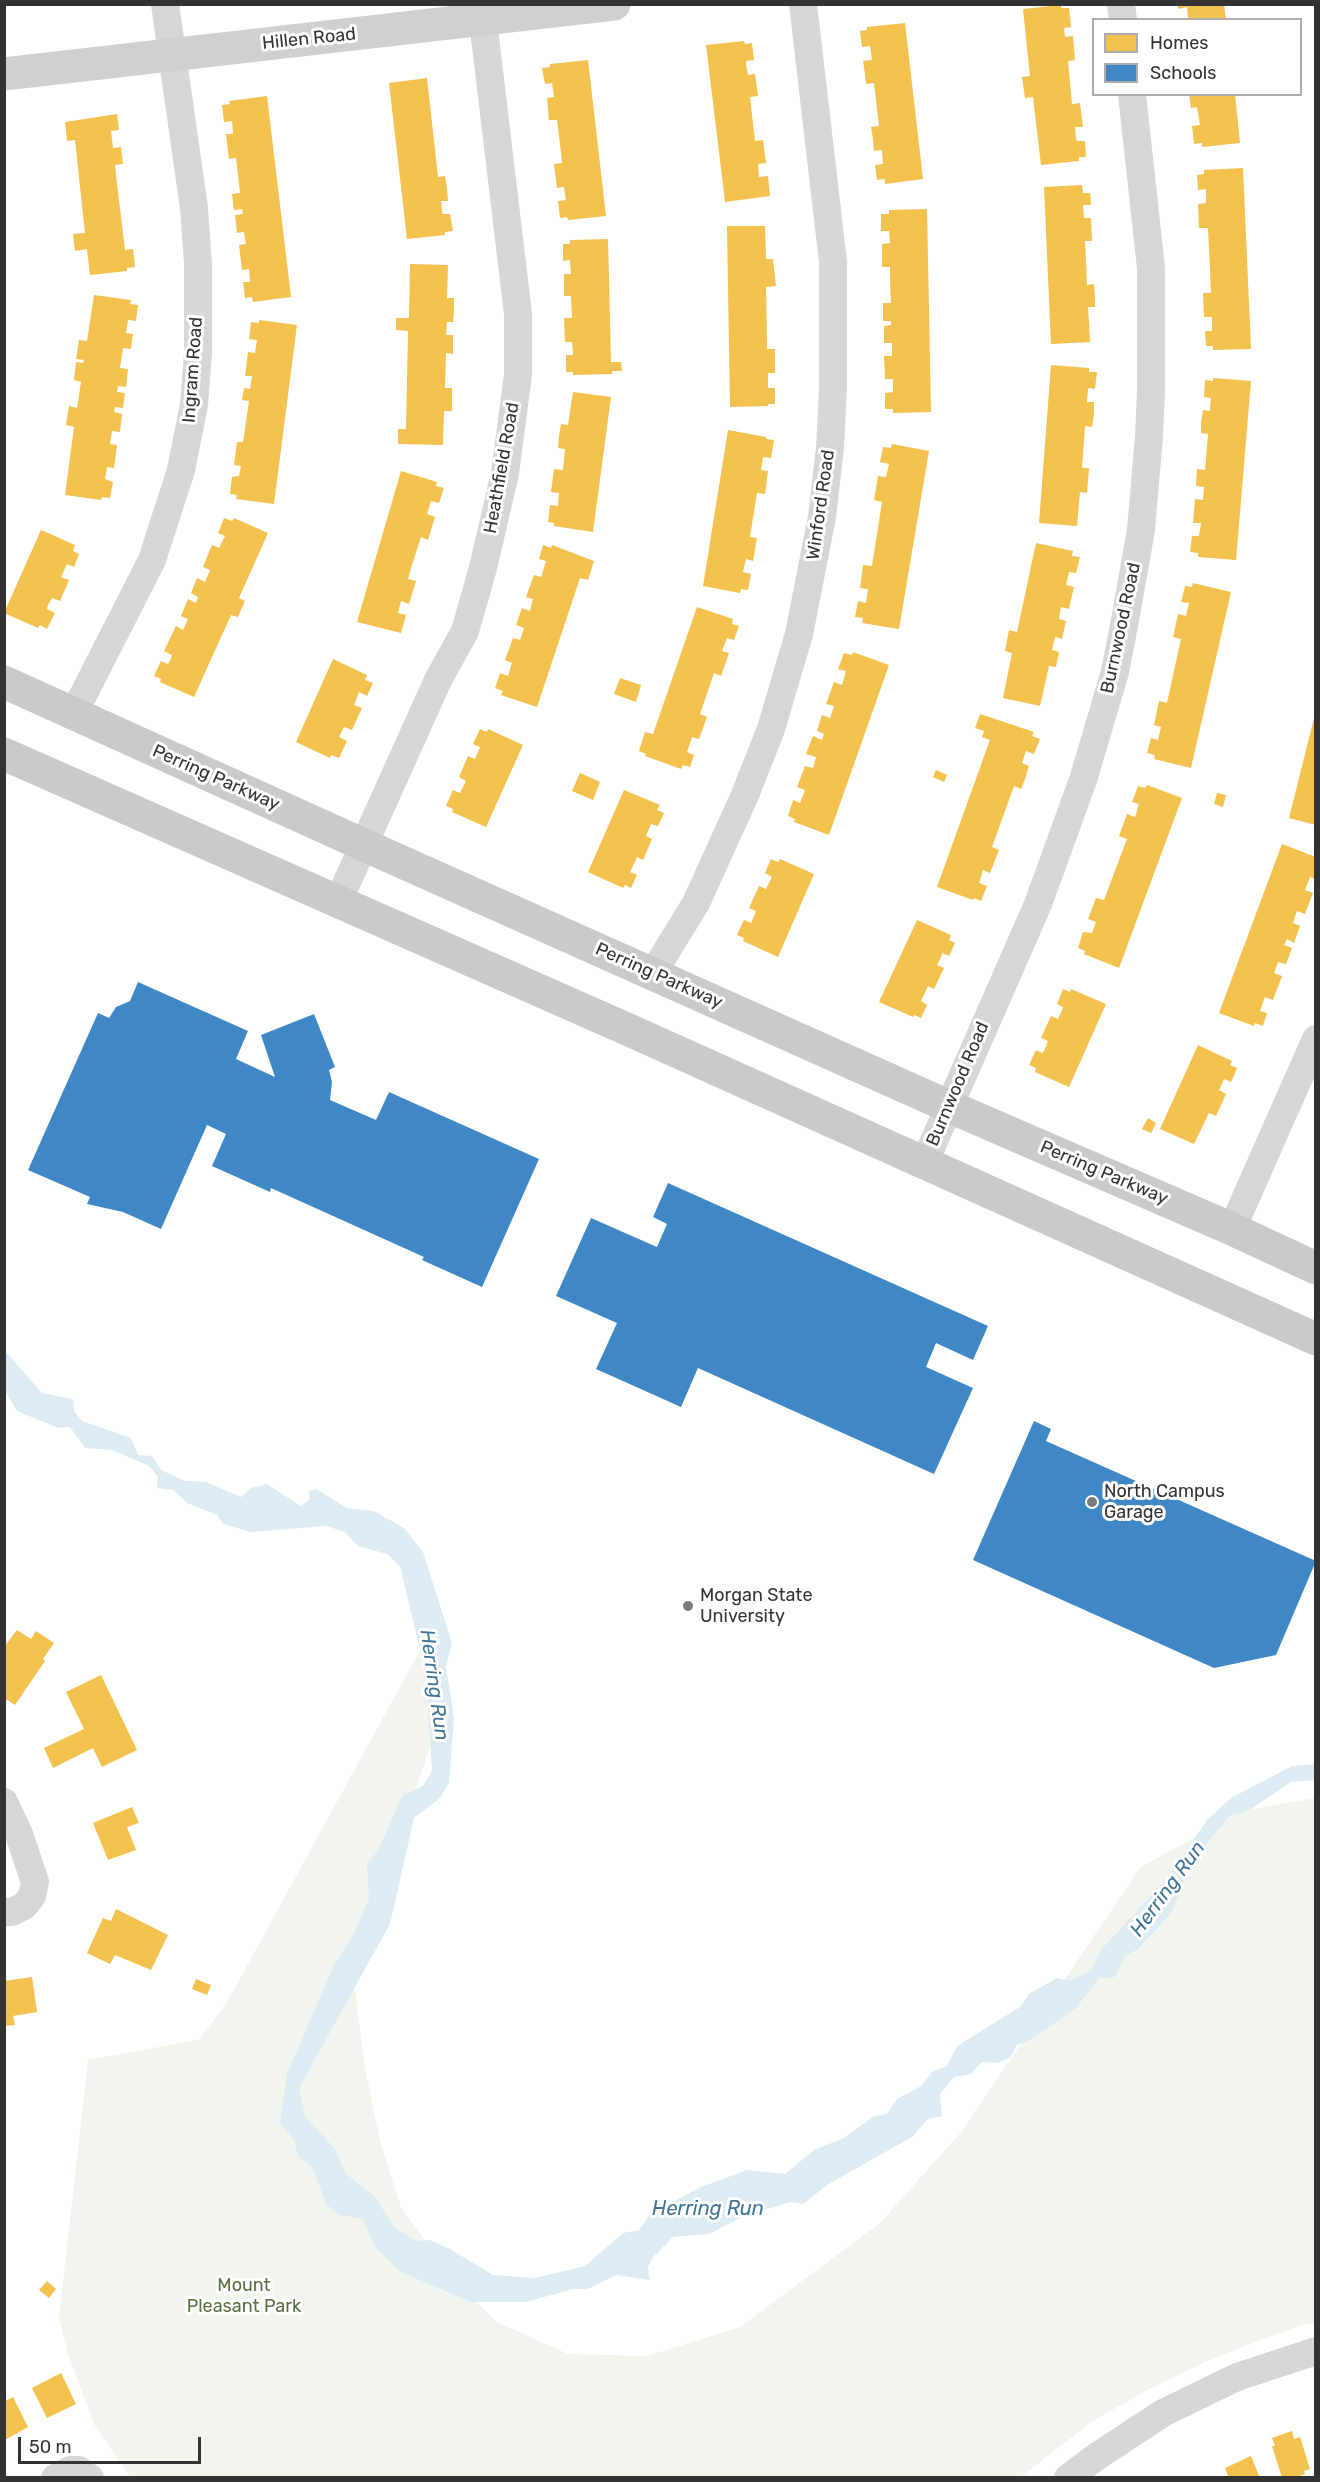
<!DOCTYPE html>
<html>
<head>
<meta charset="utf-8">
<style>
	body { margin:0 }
	#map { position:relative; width:1320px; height:2482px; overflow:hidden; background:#fff; font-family:Rubik,sans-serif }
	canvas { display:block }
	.frame { position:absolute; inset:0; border:6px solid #333; pointer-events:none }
	.legend { position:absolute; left:1092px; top:18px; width:210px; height:78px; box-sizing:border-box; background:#fff; border:2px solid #adadad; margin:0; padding:8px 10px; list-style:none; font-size:18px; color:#333 }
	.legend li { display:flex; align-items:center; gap:12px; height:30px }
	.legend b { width:30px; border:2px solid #adadad }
	.scale { position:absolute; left:18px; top:2437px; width:183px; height:27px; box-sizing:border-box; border:3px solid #333; border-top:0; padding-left:8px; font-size:18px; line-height:21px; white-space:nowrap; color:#333; -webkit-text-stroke:4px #fff; paint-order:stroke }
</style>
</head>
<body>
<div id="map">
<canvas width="1320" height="2482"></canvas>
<div class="frame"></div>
<ul class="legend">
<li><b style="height:16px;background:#f2c14e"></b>Homes</li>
<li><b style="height:16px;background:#3f88c5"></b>Schools</li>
</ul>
<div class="scale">50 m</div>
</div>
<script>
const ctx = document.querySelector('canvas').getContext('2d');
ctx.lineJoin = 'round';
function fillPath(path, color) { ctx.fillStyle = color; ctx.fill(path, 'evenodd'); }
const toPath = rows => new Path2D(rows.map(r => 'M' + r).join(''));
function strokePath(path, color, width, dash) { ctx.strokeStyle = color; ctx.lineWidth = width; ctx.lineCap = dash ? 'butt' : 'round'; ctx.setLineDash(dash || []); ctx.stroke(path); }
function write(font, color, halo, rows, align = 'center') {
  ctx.font = font + ' Rubik,sans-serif'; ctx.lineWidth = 6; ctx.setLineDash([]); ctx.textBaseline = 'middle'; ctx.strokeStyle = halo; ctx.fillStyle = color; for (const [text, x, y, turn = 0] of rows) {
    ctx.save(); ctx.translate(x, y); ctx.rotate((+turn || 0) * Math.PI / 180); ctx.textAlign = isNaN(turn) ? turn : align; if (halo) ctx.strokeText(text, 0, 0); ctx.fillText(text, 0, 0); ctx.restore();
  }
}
const green = toPath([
	[424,1643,442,1712,353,1974,365,2068,380,2141,401,2207,451,2277,497,2322,568,2354,647,2356,740,2327,880,2223,962,2131,1140,1868,1241,1811,1315,1798,1315,2323,1301,2325,1214,2358,1149,2389,1091,2422,1021,2477,130,2477,94,2424,68,2354,59,2318,88,2060,198,2040,226,2004]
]);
const water = toPath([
	[5,1353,8,1354,42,1393,73,1399,74,1411,82,1421,131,1438,138,1455,152,1456,161,1470,185,1481,206,1482,241,1497,251,1488,267,1484,301,1506,310,1499,309,1491,316,1489,347,1508,374,1511,404,1528,423,1552,452,1643,446,1667,454,1718,449,1783,440,1798,414,1818,390,1924,299,2088,305,2117,336,2150,345,2173,374,2196,395,2228,416,2241,430,2240,450,2249,493,2275,535,2278,585,2266,623,2233,639,2230,651,2213,701,2187,747,2170,785,2174,814,2150,844,2138,874,2116,887,2114,897,2099,921,2086,933,2071,947,2066,957,2046,1020,2007,1029,1994,1057,1978,1070,1981,1091,1970,1101,1950,1163,1883,1208,1819,1231,1798,1292,1766,1315,1764,1315,1780,1291,1782,1251,1809,1230,1816,1191,1862,1172,1912,1138,1949,1125,1956,1115,1977,1099,1978,1076,2008,1030,2040,1017,2045,1010,2058,997,2063,982,2062,971,2074,954,2077,940,2094,942,2116,928,2119,912,2137,827,2185,803,2204,790,2202,744,2216,709,2234,673,2237,653,2257,648,2267,650,2280,616,2275,588,2289,573,2289,526,2302,471,2302,401,2272,375,2247,363,2219,340,2215,327,2205,312,2167,298,2156,294,2140,280,2123,287,2074,334,1965,355,1932,369,1898,367,1865,379,1849,402,1796,423,1786,432,1771,426,1675,400,1566,387,1554,358,1546,345,1532,326,1526,251,1532,223,1524,217,1515,187,1503,173,1490,157,1488,158,1477,149,1466,112,1450,85,1448,70,1427,58,1428,17,1411,5,1391]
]);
const homes = toPath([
	[1178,4,1224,4,1226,20,1188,20,1187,7,1178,9],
	[1061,5,1061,8,1069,8,1071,27,1064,28,1065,37,1073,36,1075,60,1068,61,1072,104,1080,103,1083,127,1075,127,1076,138,1077,141,1085,141,1086,157,1079,157,1079,161,1041,165,1033,97,1025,98,1022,77,1030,76,1023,9],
	[905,23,923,179,885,184,885,179,877,180,875,165,883,164,882,150,874,151,873,139,871,127,879,126,874,83,866,84,865,74,863,61,872,60,870,46,862,47,860,31,867,30,867,27],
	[744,41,745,44,752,43,754,60,746,61,746,64,748,75,755,74,758,96,750,97,755,141,763,140,766,163,758,164,759,177,768,176,770,196,725,202,706,45],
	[588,60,606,216,568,220,567,217,560,218,558,201,566,200,565,195,564,187,557,188,554,164,562,163,561,153,557,120,549,120,547,98,554,97,552,83,545,84,542,68,550,67,550,64],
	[427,78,438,177,445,176,447,188,448,201,441,201,442,212,443,214,450,214,453,231,445,232,445,235,407,239,389,83],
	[1189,94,1235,94,1240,143,1202,147,1202,143,1194,144,1192,126,1200,125,1197,107,1191,108],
	[267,96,291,297,253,302,252,297,245,298,243,282,250,282,249,269,242,270,239,245,246,244,244,232,237,233,235,215,243,214,242,209,234,210,232,194,240,193,236,158,229,159,226,134,233,134,232,121,224,122,222,105,230,104,229,101],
	[117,114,119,130,111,131,113,148,121,147,123,164,115,165,117,184,125,250,133,249,135,267,127,268,127,271,90,275,87,249,75,251,73,234,85,233,75,140,67,141,65,122],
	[1243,168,1251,349,1213,350,1213,346,1206,346,1205,331,1212,331,1212,317,1204,317,1203,293,1211,293,1208,228,1199,228,1198,204,1206,203,1206,189,1198,190,1197,175,1204,174,1204,170],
	[1082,185,1083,193,1090,193,1091,205,1083,205,1084,218,1091,218,1092,241,1085,241,1087,285,1094,284,1095,297,1095,307,1088,307,1090,342,1051,344,1044,187],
	[927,209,931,412,893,413,893,409,885,409,885,393,893,392,893,379,885,379,884,356,892,356,892,343,884,343,884,326,891,325,891,321,883,321,883,303,891,303,890,279,890,267,882,267,882,244,890,243,889,231,881,231,881,214,889,214,889,210],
	[727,226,765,226,766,259,773,259,776,286,766,287,767,340,767,349,775,349,775,373,768,373,768,388,775,388,775,404,768,404,768,406,730,407],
	[608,239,611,362,621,362,622,371,612,371,612,374,573,375,573,372,566,372,566,355,573,355,573,352,572,342,565,342,564,318,572,318,571,296,564,296,564,274,571,274,570,260,563,261,563,244,570,244,570,240],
	[410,264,448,265,447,298,454,298,454,311,453,322,447,322,446,335,453,335,453,354,446,353,445,388,452,388,452,411,444,411,443,445,398,444,398,429,406,429,408,333,408,331,396,330,396,318,409,318],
	[94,295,131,300,130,304,138,305,136,321,128,320,126,333,133,334,131,349,123,348,120,368,128,369,126,387,118,386,117,392,125,393,123,408,115,407,114,412,122,414,120,432,112,431,110,444,117,445,114,468,107,467,105,479,113,482,110,498,102,497,101,500,65,495,74,427,66,425,69,406,77,408,81,382,74,380,76,362,83,363,84,360,76,359,79,340,87,341],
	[259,320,297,325,274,504,236,499,237,495,230,494,232,477,239,476,241,466,234,465,237,442,243,442,249,401,242,400,244,388,250,389,252,376,245,376,248,352,255,353,257,340,249,339,251,322,259,323],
	[1051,365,1089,368,1089,372,1097,372,1095,389,1088,388,1087,402,1094,402,1094,414,1092,427,1085,426,1082,468,1089,468,1087,493,1080,492,1077,526,1039,523],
	[1213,378,1251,381,1236,560,1198,557,1198,553,1190,552,1192,536,1199,536,1201,523,1193,523,1195,499,1203,500,1204,487,1196,486,1197,469,1205,470,1208,434,1201,433,1201,423,1203,410,1210,411,1211,398,1204,397,1205,380,1213,381],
	[573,392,611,397,593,532,554,526,554,523,548,522,550,505,558,506,559,493,551,492,554,469,563,470,565,449,558,448,559,436,561,424,568,425],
	[728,430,766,437,766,439,774,440,771,458,763,457,761,470,768,471,765,494,757,493,750,537,757,538,753,561,746,559,743,572,751,574,748,590,741,589,740,593,703,586],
	[892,444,929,451,899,629,862,623,863,618,855,617,858,601,866,603,868,589,860,588,863,565,872,566,882,502,874,500,878,476,886,477,889,464,880,462,883,447,891,448],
	[401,471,437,482,436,486,444,488,439,503,431,501,427,514,435,517,428,540,421,537,411,568,408,579,416,581,409,604,401,601,398,613,406,615,401,633,357,622],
	[224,518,232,521,234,518,268,533,239,598,245,601,238,617,231,615,194,697,160,682,161,679,154,676,161,661,168,664,171,659,172,655,164,651,176,626,183,630,188,619,181,616,188,599,196,603,198,597,191,593,197,578,205,582,210,570,203,567,212,545,219,548,225,536,218,533],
	[41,530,75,545,73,551,79,554,74,567,67,564,66,566,61,577,69,580,60,601,52,598,48,605,47,609,55,613,47,629,40,625,38,628,4,613],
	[1036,543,1073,551,1072,556,1080,557,1076,573,1069,572,1066,585,1074,587,1069,609,1061,607,1059,619,1066,621,1062,639,1055,637,1052,650,1059,652,1056,667,1049,666,1040,706,1003,698,1012,653,1005,651,1009,630,1017,632],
	[543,545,551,548,552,545,594,561,588,580,580,578,537,707,501,695,503,691,495,688,500,673,508,676,512,663,505,660,513,638,520,640,524,628,516,625,522,608,530,611,533,599,526,597,534,575,541,577,546,561,539,559],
	[1193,583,1231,592,1191,768,1154,759,1155,755,1147,753,1151,738,1158,740,1161,727,1154,725,1159,701,1167,703,1181,639,1173,637,1178,614,1186,616,1189,603,1181,602,1185,586,1192,587],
	[697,607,733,619,732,624,739,626,734,640,727,638,722,651,729,653,721,676,714,673,700,714,707,717,699,739,692,737,687,752,694,755,690,767,683,765,681,769,645,756,646,754,639,751,645,732,653,734],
	[853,652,889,665,829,835,794,822,795,819,788,816,793,800,800,803,805,790,797,787,805,766,813,768,816,757,806,754,813,736,822,740,824,734,817,731,822,715,830,718,834,706,826,704,834,682,842,685,846,671,838,669,844,653,852,655],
	[333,659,367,675,365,680,373,683,367,696,359,692,354,705,362,708,352,730,344,727,339,737,347,741,339,758,331,755,330,758,296,742],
	[620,678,641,685,636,702,614,694],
	[980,714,1034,732,1032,736,1040,739,1034,754,1026,751,1022,763,1029,766,1025,779,1021,789,1014,786,992,847,999,850,990,873,983,870,980,880,979,883,987,886,981,901,974,898,973,900,937,887,990,740,982,737,984,731,975,728],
	[1315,714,1316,714,1316,825,1289,818],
	[480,729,487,732,488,729,523,745,486,827,452,812,453,809,446,806,453,790,460,793,466,781,459,777,468,756,475,759,480,747,473,744],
	[936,770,947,775,944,782,933,777],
	[580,773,600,782,593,800,572,791],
	[1147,785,1182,798,1119,968,1084,954,1085,951,1078,948,1083,932,1092,933,1096,922,1088,919,1096,898,1104,900,1127,839,1119,836,1127,814,1135,817,1139,804,1132,802,1138,786,1145,788],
	[624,790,660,805,657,810,664,813,658,826,651,824,646,836,652,839,643,860,637,857,633,866,630,872,637,875,631,888,625,885,623,888,588,872],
	[1217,793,1226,795,1223,807,1214,804],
	[1282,844,1316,857,1316,879,1310,877,1305,890,1313,893,1305,914,1297,911,1293,923,1300,926,1294,943,1287,939,1284,945,1292,948,1286,964,1278,962,1274,973,1282,976,1273,1000,1265,997,1260,1011,1267,1013,1263,1026,1255,1023,1254,1026,1219,1013],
	[771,859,778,862,780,859,814,874,778,957,743,941,744,938,737,935,744,920,751,923,752,921,756,911,749,908,759,886,766,889,772,877,765,873],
	[917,920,951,935,949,940,955,943,949,956,942,953,942,955,937,965,944,968,934,989,928,986,921,1001,927,1005,921,1018,914,1015,913,1017,879,1002],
	[1063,989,1070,992,1071,989,1106,1004,1069,1087,1035,1072,1036,1068,1029,1065,1036,1050,1042,1053,1044,1051,1048,1041,1041,1038,1051,1016,1058,1019,1062,1010,1063,1007,1057,1004],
	[1198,1045,1232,1061,1230,1065,1237,1068,1231,1082,1224,1079,1219,1090,1226,1094,1216,1116,1209,1113,1194,1144,1160,1129],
	[1148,1118,1156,1123,1151,1133,1142,1129],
	[17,1630,31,1639,36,1631,54,1643,43,1659,45,1661,15,1705,4,1698,4,1647],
	[101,1675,137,1750,102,1767,93,1748,53,1768,44,1748,84,1729,66,1692],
	[132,1807,139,1823,127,1827,136,1850,108,1860,93,1823],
	[116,1909,168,1935,151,1970,115,1955,110,1964,87,1953,103,1918,111,1921],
	[32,1977,37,2012,13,2016,15,2025,4,2026,4,1981],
	[196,1979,211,1985,207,1995,192,1989],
	[47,2281,56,2289,49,2298,39,2290],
	[61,2373,76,2404,47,2418,32,2388],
	[13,2397,28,2427,5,2440,5,2401],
	[1292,2431,1294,2439,1300,2437,1310,2469,1304,2471,1305,2474,1294,2478,1282,2478,1272,2446,1275,2446,1272,2438],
	[1251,2456,1260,2478,1229,2478,1225,2468]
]);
const schools = toPath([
	[138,982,248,1031,236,1059,275,1077,261,1035,314,1014,335,1067,329,1070,332,1082,330,1100,376,1120,389,1092,539,1159,482,1287,422,1260,424,1257,271,1188,270,1192,212,1166,226,1134,207,1125,161,1229,123,1212,87,1204,90,1197,28,1170,98,1013,109,1018,116,1007,130,1001],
	[668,1183,988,1326,973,1360,936,1343,926,1367,973,1388,934,1474,698,1368,681,1407,596,1369,617,1323,556,1296,591,1218,657,1247,667,1224,653,1217],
	[1034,1421,1051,1429,1046,1441,1316,1561,1276,1655,1214,1668,973,1560]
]);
const street = toPath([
	[1121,4,1123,20],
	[74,713,152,560,181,470,194,405,198,353,198,264,194,208,165,4],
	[338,902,438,680,465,631,483,568,505,473,518,375,518,314,481,4],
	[653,973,696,903,745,795,771,729,799,634,822,517,830,448,833,388,833,262,803,4],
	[924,1164,1038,904,1083,780,1115,672,1125,620,1141,530,1149,436,1151,391,1151,268,1132,94],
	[1232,1229,1316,1039],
	[4,1802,19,1834,35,1882,32,1896,24,1906,12,1912,4,1912],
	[55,2478,70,2470,79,2470,90,2478],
	[1068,2478,1096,2457,1163,2413,1237,2377,1316,2351]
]);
const secondary = toPath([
	[4,74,614,4]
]);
const primary = toPath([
	[4,682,364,845,948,1106,1232,1229,1316,1268],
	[4,754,629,1030,1316,1339]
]);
const markers = [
	[1092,1502,6,"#7a7a7a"],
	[688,1606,6,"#7a7a7a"]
];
const streetNames = [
	["Hillen Road",309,39,-6],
	["Ingram Road",193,370,-86],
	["Heathfield Road",502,468,-80],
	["Winford Road",821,505,-82],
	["Burnwood Road",1121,628,-78],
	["Perring Parkway",216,778,24],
	["Perring Parkway",659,976,24],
	["Burnwood Road",958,1084,-67],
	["Perring Parkway",1104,1173,23]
];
const poiNames = [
	["North Campus",1104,1492],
	["Garage",1104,1513],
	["Morgan State",700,1596],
	["University",700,1617]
];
const parkNames = [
	["Mount",244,2286],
	["Pleasant Park",244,2307]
];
const waterNames = [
	["Herring Run",434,1685,82],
	["Herring Run",1168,1889,-54],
	["Herring Run",708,2209]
];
fillPath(green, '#f1f5ed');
fillPath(water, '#ddebf3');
fillPath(homes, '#f2c14e');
fillPath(schools, '#3f88c5');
strokePath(street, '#d7d7d7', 28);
strokePath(secondary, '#d0d0d0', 33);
strokePath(primary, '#cacaca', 33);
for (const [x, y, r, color] of markers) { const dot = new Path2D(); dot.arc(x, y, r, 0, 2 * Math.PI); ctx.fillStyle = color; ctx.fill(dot); strokePath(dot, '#fff', 2); }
write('18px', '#333', '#fff', streetNames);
write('18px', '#333', '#fff', poiNames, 'left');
write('18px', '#56703f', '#fff', parkNames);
write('italic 20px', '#3f7597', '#fff', waterNames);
</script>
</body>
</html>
